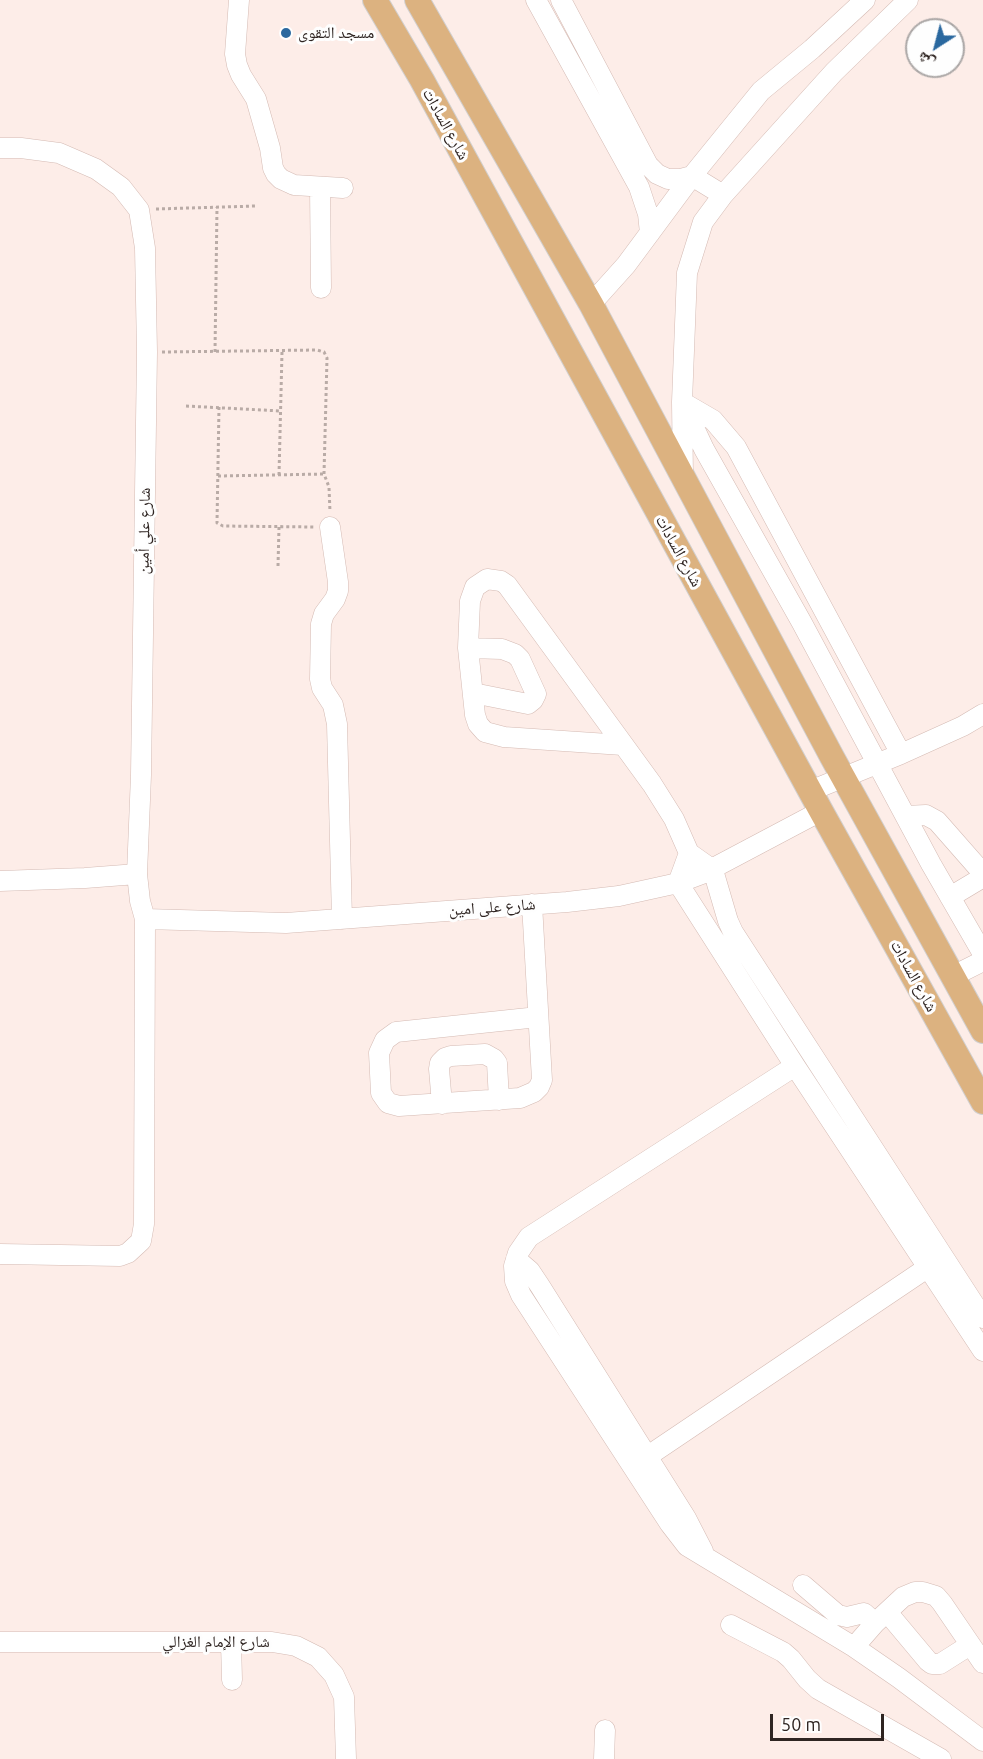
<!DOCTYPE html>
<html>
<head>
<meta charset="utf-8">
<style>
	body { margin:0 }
	#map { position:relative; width:983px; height:1759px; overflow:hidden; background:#fdede8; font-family:Ubuntu,"Noto Naskh Arabic",sans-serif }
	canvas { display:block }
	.north { position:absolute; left:905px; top:18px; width:60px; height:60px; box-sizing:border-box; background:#fefefe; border:2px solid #aba7a6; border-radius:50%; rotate:216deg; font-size:16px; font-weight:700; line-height:24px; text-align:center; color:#2f2522 }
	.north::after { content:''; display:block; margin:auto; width:21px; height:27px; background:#2a689f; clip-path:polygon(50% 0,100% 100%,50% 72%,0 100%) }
	.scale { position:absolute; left:770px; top:1714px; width:114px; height:27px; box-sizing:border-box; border:3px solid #2f2522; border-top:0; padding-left:8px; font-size:18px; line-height:21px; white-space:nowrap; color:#2f2522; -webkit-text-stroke:4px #fefefe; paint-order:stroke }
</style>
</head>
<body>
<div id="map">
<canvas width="983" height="1759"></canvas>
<div class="north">ش</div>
<div class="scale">50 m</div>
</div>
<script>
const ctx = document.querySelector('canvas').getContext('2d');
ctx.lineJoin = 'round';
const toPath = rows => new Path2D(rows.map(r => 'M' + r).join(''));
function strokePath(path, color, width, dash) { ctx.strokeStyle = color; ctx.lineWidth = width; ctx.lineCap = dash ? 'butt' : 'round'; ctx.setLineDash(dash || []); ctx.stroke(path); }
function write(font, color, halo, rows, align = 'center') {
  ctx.font = font + ' Ubuntu,"Noto Naskh Arabic",sans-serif'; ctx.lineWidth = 6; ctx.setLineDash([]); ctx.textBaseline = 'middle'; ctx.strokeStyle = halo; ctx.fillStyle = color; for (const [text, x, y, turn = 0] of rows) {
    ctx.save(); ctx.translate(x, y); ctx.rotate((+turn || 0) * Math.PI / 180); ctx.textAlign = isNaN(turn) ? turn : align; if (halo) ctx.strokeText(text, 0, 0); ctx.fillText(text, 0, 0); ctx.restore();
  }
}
const path = toPath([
	[156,209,256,206],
	[162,352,317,350,324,352,327,358,324,474,329,487,330,512],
	[215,352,217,207],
	[186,406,281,411],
	[219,407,217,523,223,526,315,527],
	[279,475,282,352],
	[218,476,324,474],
	[278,566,279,527]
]);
const minor = toPath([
	[239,0,235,54,237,65,241,75,256,99,270,148,273,168,276,174,281,179,294,185,343,188],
	[536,0,639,187,648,214,650,233],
	[561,0,648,165,657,174,668,179,681,179,692,176,723,195],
	[0,148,21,148,59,153,96,169,121,187,139,210,145,248,147,352,141,775,137,874,85,878,0,881],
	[320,187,321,288],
	[591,304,626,265,692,176,761,91,812,49,865,0],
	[682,402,704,449,802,623,931,864,983,954],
	[682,402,713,420,736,447,901,754],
	[683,477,682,402,687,273,703,222,723,195,834,72,908,0],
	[330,527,338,582,338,591,335,599,324,614,321,624,320,679,322,688,333,705,337,724,342,919],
	[468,648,502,649,515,654,520,659,536,694,533,700,528,704,473,693],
	[623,745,504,737,485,732,478,724,475,715,468,648,470,601,475,587,487,579,501,581,507,585,652,784,674,819,689,853,713,870,728,921,733,932,983,1318],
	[810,791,901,754,963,726,983,714],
	[906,816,926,815,937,821,980,870,980,879,950,897],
	[689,853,678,883,795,1066,983,1351],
	[532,904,542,1080,539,1087,534,1092,520,1098,399,1106,388,1103,381,1093,379,1053,385,1040,396,1032,538,1017],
	[145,919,286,923,567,902,619,896,678,883,702,874,821,811],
	[953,976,983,961],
	[795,1066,529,1237,518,1253,514,1266,515,1281,521,1295,670,1524,687,1546,854,1647,899,1678,983,1741],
	[442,1104,439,1069,440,1063,445,1058,451,1056,485,1054,494,1059,497,1063,499,1100],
	[0,1254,120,1256,128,1253,141,1241,144,1224,145,919,140,901,137,874],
	[516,1259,530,1271,540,1286,686,1518,703,1551],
	[648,1456,927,1268],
	[803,1585,838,1615,847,1617,864,1613,875,1623],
	[887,1612,928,1661,932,1664,940,1664,970,1645],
	[731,1625,783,1652,791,1659,807,1679,818,1689,941,1759],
	[0,1642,272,1642,296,1646,318,1657,334,1675,344,1697,346,1759],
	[231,1642,232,1680],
	[854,1647,875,1623,903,1597,915,1592,923,1592,936,1596,942,1603,983,1663],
	[604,1759,605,1730]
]);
const major = toPath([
	[375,0,422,80,821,811,983,1102],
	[417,0,591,304,832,757,983,1031]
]);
const markers = [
	[286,33,6,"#2a689f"]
];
const poiNames = [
	["مسجد التقوى",298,33]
];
const streetNames = [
	["شارع السادات",446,124,61],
	["شارع علي أمين",144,531,-89],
	["شارع السادات",679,551,61],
	["شارع على امين",492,907,-4],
	["شارع السادات",914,976,61],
	["شارع الإمام الغزالي",216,1642]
];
strokePath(minor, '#d4bab3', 21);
strokePath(major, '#d1cfce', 26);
strokePath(path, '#b9aba6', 3, [3, 3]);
strokePath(minor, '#fff', 20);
strokePath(major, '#dcb280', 24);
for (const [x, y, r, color] of markers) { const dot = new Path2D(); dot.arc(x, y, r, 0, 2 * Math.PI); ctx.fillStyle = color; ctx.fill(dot); strokePath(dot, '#fefefe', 2); }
write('16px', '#2f2522', '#fefefe', poiNames, 'left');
write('16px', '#2f2522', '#fefefe', streetNames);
</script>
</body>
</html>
